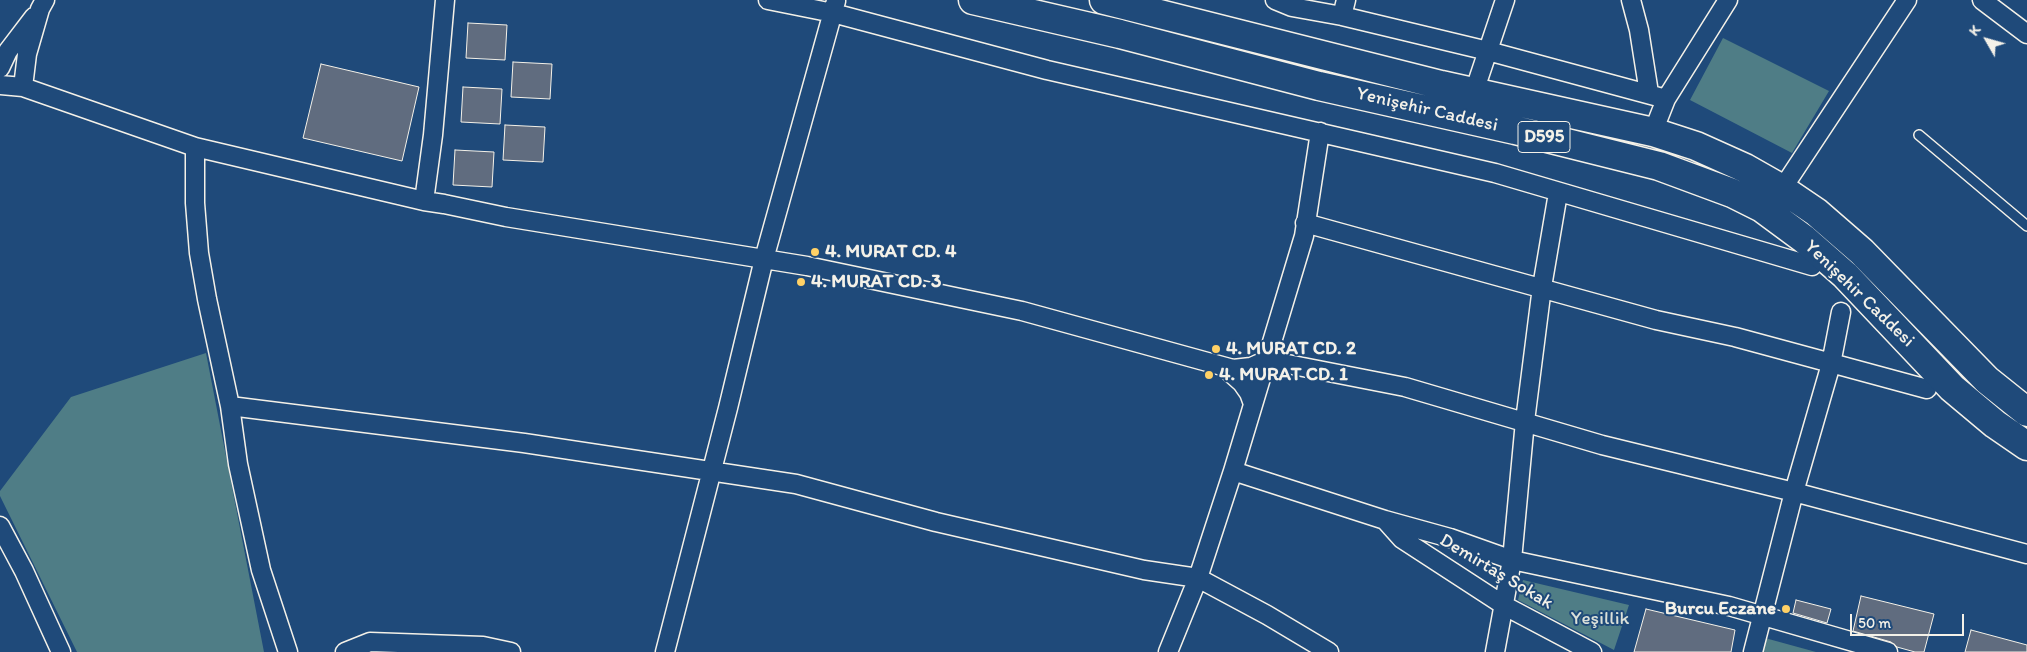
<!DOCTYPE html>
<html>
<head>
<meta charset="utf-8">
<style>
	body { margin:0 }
	#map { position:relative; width:2027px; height:652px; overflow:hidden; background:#1f4a7a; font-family:Itim,sans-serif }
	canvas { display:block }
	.north { position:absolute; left:1962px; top:15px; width:50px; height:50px; -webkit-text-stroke:4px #1f4a7a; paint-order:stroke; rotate:308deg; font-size:14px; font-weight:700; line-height:20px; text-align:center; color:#f4f1e8 }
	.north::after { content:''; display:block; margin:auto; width:18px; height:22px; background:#f4f1e8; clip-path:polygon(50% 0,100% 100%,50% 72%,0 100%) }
	.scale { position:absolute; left:1850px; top:614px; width:114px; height:22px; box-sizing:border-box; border:2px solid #f4f1e8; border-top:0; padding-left:6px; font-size:15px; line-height:18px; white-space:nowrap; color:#f4f1e8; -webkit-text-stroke:4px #1f4a7a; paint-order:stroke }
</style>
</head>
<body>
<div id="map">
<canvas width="2027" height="652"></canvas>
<div class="north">K</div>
<div class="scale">50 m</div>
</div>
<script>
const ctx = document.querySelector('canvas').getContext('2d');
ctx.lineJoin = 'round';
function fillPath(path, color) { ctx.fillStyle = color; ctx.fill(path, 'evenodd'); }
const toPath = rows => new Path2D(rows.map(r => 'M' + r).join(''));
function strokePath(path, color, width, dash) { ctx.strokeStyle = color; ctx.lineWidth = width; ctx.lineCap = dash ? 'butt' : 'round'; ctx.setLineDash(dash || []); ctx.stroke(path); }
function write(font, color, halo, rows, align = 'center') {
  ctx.font = font + ' Itim,sans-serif'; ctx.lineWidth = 4; ctx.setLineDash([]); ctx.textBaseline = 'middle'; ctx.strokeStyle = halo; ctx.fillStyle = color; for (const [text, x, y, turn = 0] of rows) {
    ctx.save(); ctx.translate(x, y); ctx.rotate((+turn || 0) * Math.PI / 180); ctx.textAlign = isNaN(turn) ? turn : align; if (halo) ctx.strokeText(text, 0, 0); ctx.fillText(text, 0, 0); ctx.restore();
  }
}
const green = toPath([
	[1723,38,1829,91,1792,153,1690,100],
	[206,353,264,652,77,652,0,496,0,491,71,397],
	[1523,580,1629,605,1614,650,1518,600],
	[1765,638,1816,652,1762,652]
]);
const building = toPath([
	[468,23,507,25,505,60,466,58,468,23],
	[513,62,552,64,550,99,511,97,513,62],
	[321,64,419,87,402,161,303,138,321,64],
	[463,87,502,89,500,124,461,122,463,87],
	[505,125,545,127,543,162,503,160,505,125],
	[455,150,494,152,492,187,453,185,455,150],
	[1861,596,1934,614,1924,652,1915,652,1897,647,1891,642,1853,631,1861,596],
	[1796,600,1831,609,1827,623,1793,613,1796,600],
	[1646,609,1735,630,1731,652,1634,652,1646,609],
	[1971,630,2027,645,2027,652,1965,652,1971,630]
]);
const lane = toPath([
	[1919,135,2027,226]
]);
const street = toPath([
	[445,0,433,135,424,201,444,204,506,217,807,266,1022,311,1233,369,1251,367,1267,360,1405,387,1602,445,1794,492,2027,554],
	[768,0,833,13,1047,70,1495,173,1812,266],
	[1275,0,1292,7,1342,16,1488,51,1666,99],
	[1631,0,1639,30,1649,93],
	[1982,0,2027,34],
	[1342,16,1346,0],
	[0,68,8,51,34,17],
	[0,85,23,87,195,147,424,201],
	[23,87,27,54,40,9,45,0],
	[1474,92,1505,0],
	[1653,132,1666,99,1728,0],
	[195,147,195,203,199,253,207,299,230,406,238,464,261,570,288,652],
	[1782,189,1907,0],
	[1305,223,1656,320,1735,337,1927,389],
	[1224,367,1242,383,1249,393,1253,404],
	[230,406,524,443,796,484,936,522,1144,570,1198,578,1267,615,1329,652],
	[1233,471,1385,520,1450,538,1512,560,1729,606,1888,652],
	[1385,520,1402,539,1505,606,1592,652],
	[0,526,24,571,61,652],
	[345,652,370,642,483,646,511,652],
	[665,652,728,408,764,259,836,1],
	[1168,652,1198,578,1233,471,1304,236,1320,132],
	[1495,652,1512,560,1525,421,1542,287,1558,193],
	[1753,652,1794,492,1831,364,1841,312]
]);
const highway = toPath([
	[973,0,1120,34,1319,86,1515,130,1659,166,1732,193,1762,208,1804,239,1845,275,1952,388,1995,424,2027,446],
	[1104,0,1441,85,1653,132,1696,146,1745,168,1782,189,1816,212,1862,252,1987,380,2027,412]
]);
const markers = [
	[815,252,5,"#ffd166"],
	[801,282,5,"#ffd166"],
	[1216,349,5,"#ffd166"],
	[1209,375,5,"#ffd166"],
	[1786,609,5,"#ffd166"]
];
const shields = [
	[1544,137,52]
];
const shieldNames = [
	["D595",1544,137]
];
const streetNames = [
	["Yenişehir Caddesi",1427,110,13],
	["Yenişehir Caddesi",1859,294,44],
	["Demirtaş Sokak",1496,572,31]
];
const poiNames = [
	["4. MURAT CD. 4",825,252],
	["4. MURAT CD. 3",811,282],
	["4. MURAT CD. 2",1226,349],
	["4. MURAT CD. 1",1219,375],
	["Burcu Eczane",1776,609,"right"]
];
const parkNames = [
	["Yeşillik",1600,619]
];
fillPath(green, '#4f7d86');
fillPath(building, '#606c7f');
strokePath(building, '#f4f1e8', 1);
strokePath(lane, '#f4f1e8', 12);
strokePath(street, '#f4f1e8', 21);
strokePath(highway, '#f4f1e8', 31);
strokePath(lane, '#1f4a7a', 9);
strokePath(street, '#1f4a7a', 18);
strokePath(highway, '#1f4a7a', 28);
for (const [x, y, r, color] of markers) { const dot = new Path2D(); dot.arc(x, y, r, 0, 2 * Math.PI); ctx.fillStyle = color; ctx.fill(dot); strokePath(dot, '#1f4a7a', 2); }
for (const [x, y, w] of shields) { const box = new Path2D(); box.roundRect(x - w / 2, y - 15.5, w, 31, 4); ctx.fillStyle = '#1f4a7a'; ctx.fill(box); strokePath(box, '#f4f1e8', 1); }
write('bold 18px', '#f4f1e8', null, shieldNames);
write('19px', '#f4f1e8', '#1f4a7a', streetNames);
write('bold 19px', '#f4f1e8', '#1f4a7a', poiNames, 'left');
write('19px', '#dbe0d9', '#1f4a7a', parkNames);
</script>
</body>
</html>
